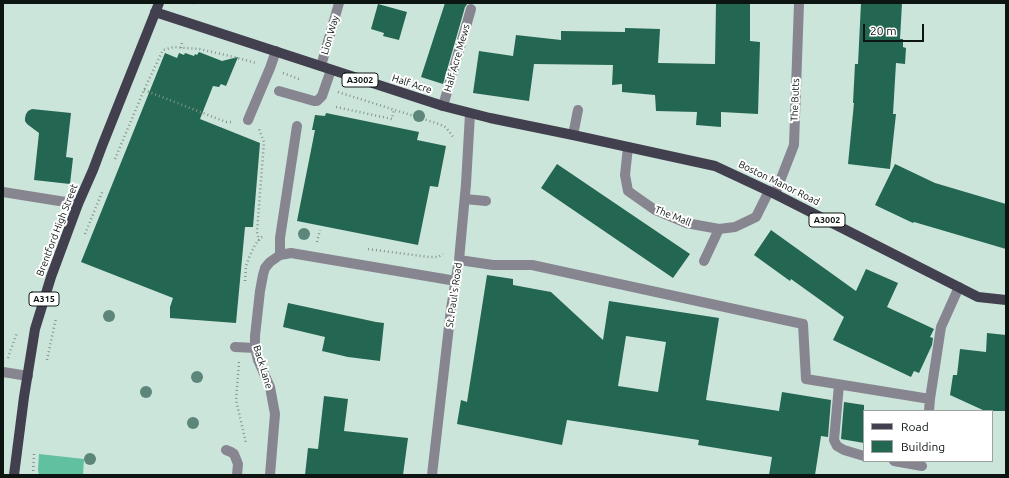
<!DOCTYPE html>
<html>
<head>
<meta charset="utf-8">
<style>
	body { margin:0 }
	#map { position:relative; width:1009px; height:478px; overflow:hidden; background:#cce5db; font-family:Ubuntu,sans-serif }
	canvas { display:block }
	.frame { position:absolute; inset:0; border:4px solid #0c1511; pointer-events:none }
	.legend { position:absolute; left:863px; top:410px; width:130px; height:52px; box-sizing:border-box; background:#fff; border:1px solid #9ea1a0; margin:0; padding:5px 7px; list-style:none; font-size:12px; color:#0c1511 }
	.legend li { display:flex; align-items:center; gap:8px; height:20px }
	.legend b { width:20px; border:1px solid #9ea1a0 }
	.scale { position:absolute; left:863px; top:24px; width:61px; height:18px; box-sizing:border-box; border:2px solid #0c1511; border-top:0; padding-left:5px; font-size:12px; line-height:14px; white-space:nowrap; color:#0c1511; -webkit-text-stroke:3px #fff; paint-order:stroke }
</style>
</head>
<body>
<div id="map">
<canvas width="1009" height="478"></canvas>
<div class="frame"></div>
<ul class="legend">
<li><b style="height:5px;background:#42404f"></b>Road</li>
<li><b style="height:11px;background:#236651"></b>Building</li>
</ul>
<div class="scale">20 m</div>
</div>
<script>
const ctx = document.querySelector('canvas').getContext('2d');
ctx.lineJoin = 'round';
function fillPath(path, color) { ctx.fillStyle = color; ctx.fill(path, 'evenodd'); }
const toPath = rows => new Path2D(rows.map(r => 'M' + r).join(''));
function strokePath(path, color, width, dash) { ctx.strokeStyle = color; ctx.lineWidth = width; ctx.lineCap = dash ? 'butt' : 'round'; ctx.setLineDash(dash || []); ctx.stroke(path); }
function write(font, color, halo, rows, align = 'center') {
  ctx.font = font + ' Ubuntu,sans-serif'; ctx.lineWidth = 4; ctx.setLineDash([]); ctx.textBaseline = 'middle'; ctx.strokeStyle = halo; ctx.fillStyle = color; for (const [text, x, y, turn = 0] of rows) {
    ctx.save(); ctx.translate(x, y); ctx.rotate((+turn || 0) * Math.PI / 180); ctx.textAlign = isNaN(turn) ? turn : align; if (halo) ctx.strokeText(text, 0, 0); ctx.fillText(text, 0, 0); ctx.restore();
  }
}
const green = toPath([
	[39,454,84,459,83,475,39,475,38,470]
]);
const building = toPath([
	[445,3,468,3,465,7,443,84,421,77],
	[716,3,750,3,750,41,760,42,758,114,721,112,721,127,696,125,697,112,656,111,655,95,622,92,622,84,612,85,613,65,534,64,529,101,473,93,479,51,513,56,516,35,561,40,561,31,625,32,625,28,660,29,658,63,715,64],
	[861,3,902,3,900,39,903,39,903,47,906,48,905,64,896,63,893,114,896,114,890,169,848,164,854,103,853,103,855,64,858,64],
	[378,4,407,12,399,40,383,36,384,33,371,29],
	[199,52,222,61,238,57,226,86,221,84,219,87,213,86,200,119,260,143,253,227,245,227,236,323,170,318,170,307,173,298,81,262,165,53,177,58,179,53,184,55,185,53,194,56,195,54,197,55],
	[32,109,71,113,66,157,73,158,70,184,34,180,39,133,27,124,25,121,25,118,26,114,28,111],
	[326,113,419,132,417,140,446,146,438,187,430,186,418,245,297,221,315,130,312,130,315,115,325,116],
	[557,164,690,254,673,278,541,188],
	[895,164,935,183,1006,204,1006,249,914,222,913,223,875,205],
	[771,230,856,291,866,269,898,283,887,307,934,329,930,337,933,338,932,345,919,373,914,371,911,377,833,340,844,317,791,279,790,281,754,255],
	[487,275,513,279,513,285,551,292,603,340,609,301,719,318,706,400,779,411,782,392,831,400,828,437,821,436,815,475,769,475,772,457,698,445,699,440,567,420,562,445,457,424,461,400,467,402],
	[626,336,666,342,658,392,618,386],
	[288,303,376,322,384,323,380,361,348,357,322,351,325,337,283,327],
	[987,333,1006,335,1006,411,985,411,950,395,953,375,957,375,960,349,986,352],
	[324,396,348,399,344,431,408,438,403,475,305,475,308,448,318,449],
	[844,402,864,405,864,443,841,439]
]);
const path = toPath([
	[194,3,196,6],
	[181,48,182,42],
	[283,73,299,79],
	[144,90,226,122,234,122],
	[338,92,439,124,445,127,449,131,453,137],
	[336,107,392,119,394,110],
	[115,159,144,90,163,50,174,47,199,49,230,56,256,63],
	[85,234,103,190],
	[259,241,257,232,264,142,259,129],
	[317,242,320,230],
	[368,249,429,257,438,257,443,254],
	[245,281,246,266,250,255,255,245,260,238,264,236],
	[8,358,10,352,17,333],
	[47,360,56,318],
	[239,362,236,400,246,443],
	[33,475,34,454]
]);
const minor = toPath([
	[321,66,339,3],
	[279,91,314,101,317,101,322,96,331,70],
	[443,106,471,9],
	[248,120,270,68,276,51],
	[573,135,578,110],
	[628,147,625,175,628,191,655,210,686,223,719,229],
	[3,192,78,204],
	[775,194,794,145,799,3],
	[465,199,486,201],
	[280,255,280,238,297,126],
	[459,260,493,265,532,265,803,324,806,379,930,399,941,327,959,287],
	[704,261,719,229,735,227,756,217,769,191],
	[235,347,255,348],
	[3,372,28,376],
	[839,385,834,440,837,446,844,450,864,456],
	[929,411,930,399],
	[226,450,231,452,234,454,238,464,237,475],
	[894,461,922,466],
	[270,475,275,414,270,387,258,360,255,348,255,336,260,291,263,275,265,268,270,262,280,255,291,253,456,281],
	[432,475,451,309,459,260,466,184,470,114]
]);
const major = toPath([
	[155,12,443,106,490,118,573,135,715,166,775,194,978,297,1006,300],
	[14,475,24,397,35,329,51,277,78,204,93,170,102,146,159,3]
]);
const trees = [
	[419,116],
	[304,234],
	[109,316],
	[197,377],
	[146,392],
	[193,423],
	[90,459]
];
const shields = [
	[360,80,36],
	[827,220,36],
	[44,299,30]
];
const shieldNames = [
	["A3002",360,80],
	["A3002",827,220],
	["A315",44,299]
];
const streetNames = [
	["Lion Way",330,35,-74],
	["Half Acre Mews",457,58,-74],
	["Half Acre",412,84,18],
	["The Butts",795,100,-88],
	["Boston Manor Road",779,183,26],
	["The Mall",673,216,22],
	["Brentford High Street",57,230,-69],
	["St. Paul's Road",454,295,-82],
	["Back Lane",263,367,73]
];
fillPath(green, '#61c09f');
fillPath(building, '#236651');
strokePath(path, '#82958d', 2.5, [1, 3]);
strokePath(minor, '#878690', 10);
strokePath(major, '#42404f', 10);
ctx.fillStyle = '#5c8679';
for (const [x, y] of trees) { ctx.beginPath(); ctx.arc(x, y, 6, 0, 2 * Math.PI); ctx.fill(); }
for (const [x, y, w] of shields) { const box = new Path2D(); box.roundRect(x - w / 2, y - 7, w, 14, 3); ctx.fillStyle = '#fff'; ctx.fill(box); strokePath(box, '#0c1511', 1); }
write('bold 9px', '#0c1511', null, shieldNames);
write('10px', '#0c1511', '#fff', streetNames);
</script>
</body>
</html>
